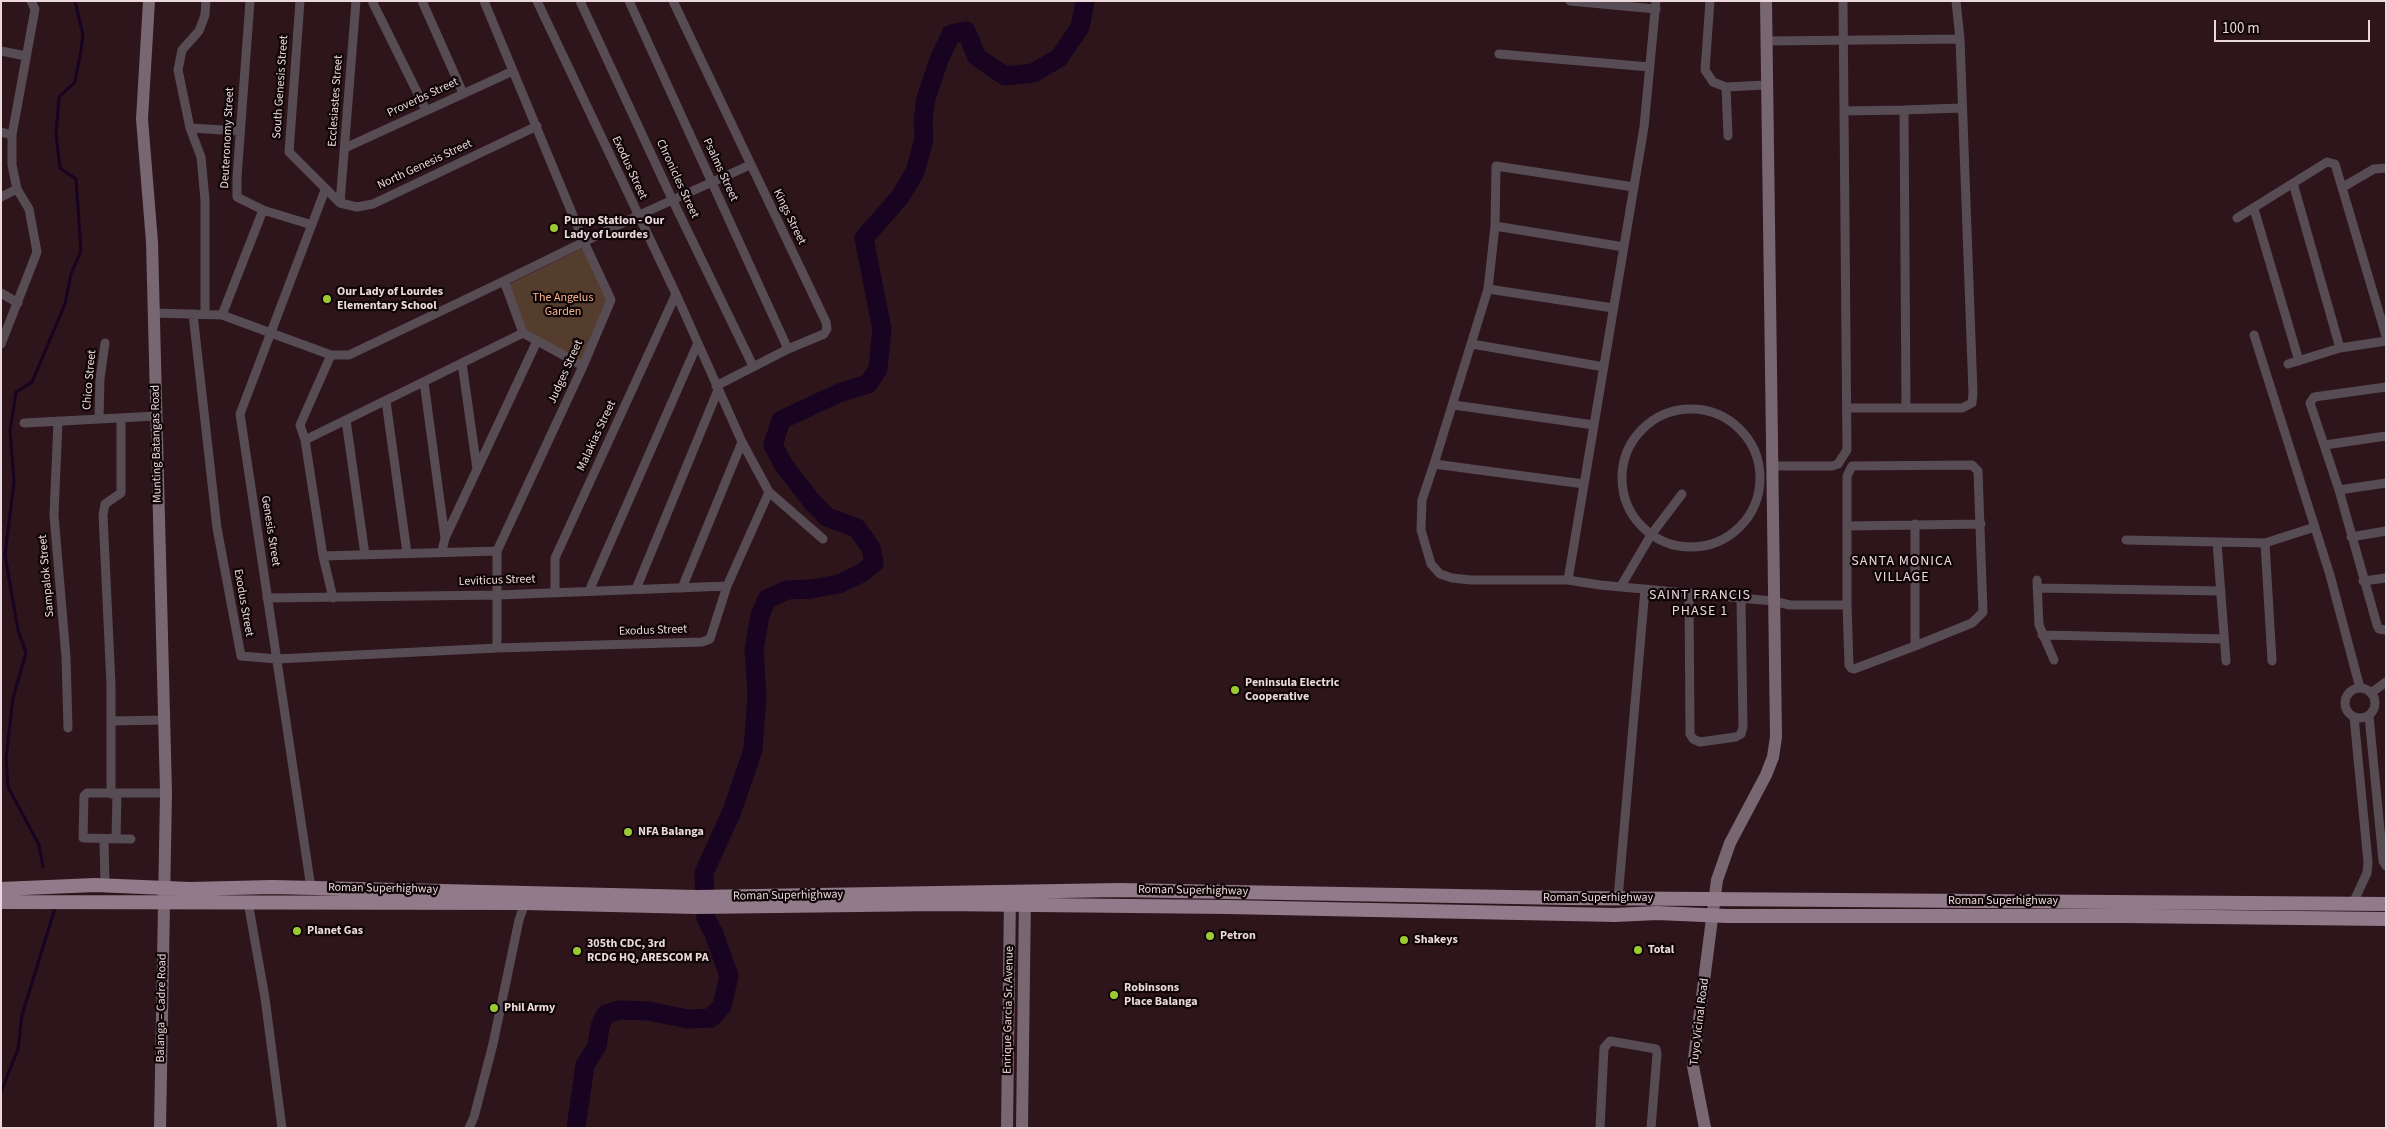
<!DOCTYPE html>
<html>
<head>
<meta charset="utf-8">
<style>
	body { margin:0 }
	#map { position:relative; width:2387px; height:1129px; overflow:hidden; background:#2d151b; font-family:"Source Sans 3",sans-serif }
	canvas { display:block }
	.frame { position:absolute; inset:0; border:2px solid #ead8dc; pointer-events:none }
	.scale { position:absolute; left:2214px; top:20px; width:156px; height:22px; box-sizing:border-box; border:2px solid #ead8dc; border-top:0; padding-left:6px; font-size:15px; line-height:18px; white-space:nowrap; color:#ead8dc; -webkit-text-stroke:4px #0f0507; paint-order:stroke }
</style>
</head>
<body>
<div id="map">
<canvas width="2387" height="1129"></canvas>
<div class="frame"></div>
<div class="scale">100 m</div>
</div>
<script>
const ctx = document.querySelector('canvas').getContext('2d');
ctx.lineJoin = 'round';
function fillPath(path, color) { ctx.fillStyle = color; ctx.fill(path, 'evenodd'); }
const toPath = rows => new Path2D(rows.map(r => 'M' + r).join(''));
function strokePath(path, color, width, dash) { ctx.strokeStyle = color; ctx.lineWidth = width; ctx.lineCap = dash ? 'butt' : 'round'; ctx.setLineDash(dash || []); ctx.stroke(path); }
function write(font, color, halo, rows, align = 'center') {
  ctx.font = font + ' "Source Sans 3",sans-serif'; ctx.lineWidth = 4.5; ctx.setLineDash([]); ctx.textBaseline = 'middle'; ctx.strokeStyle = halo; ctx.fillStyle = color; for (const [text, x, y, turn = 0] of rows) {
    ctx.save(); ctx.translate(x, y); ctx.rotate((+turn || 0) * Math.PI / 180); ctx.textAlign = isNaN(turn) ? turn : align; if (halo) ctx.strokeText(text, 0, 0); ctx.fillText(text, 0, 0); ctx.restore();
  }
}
const green = toPath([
	[586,246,610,300,583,364,526,332,505,286]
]);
const stream = toPath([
	[43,867,39,845,8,787,6,758,13,698,26,653,18,630,5,555,14,482,10,431,16,392,32,382,65,304,71,274,81,251,76,179,60,168,56,135,59,97,75,82,81,50,83,35,75,1],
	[1,1092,18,1049,22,1015,55,908]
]);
const river = toPath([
	[576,1128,585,1065,597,1046,600,1026,606,1014,620,1010,648,1011,688,1019,711,1018,722,1006,729,976,714,934,706,918,704,873,732,811,753,750,757,695,754,650,760,615,767,599,787,590,811,589,839,584,862,573,874,563,871,548,857,528,827,517,813,503,783,464,773,445,781,420,839,393,868,384,878,369,882,329,864,238,900,197,915,172,924,139,923,121,926,98,939,60,951,34,966,31,977,57,1005,76,1033,73,1059,58,1080,27,1085,1]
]);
const street = toPath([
	[250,1,237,177,237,197,263,210,312,225],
	[300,1,289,152,340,203,357,207,373,204,537,126],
	[372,1,426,110],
	[422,1,463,93],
	[484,1,584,242,611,300,583,366,497,551,497,648],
	[580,1,673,201,753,366],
	[629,1,788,349],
	[673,1,826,322,827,329,824,334,788,349,716,386],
	[1570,1,1656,9],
	[1656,1,1644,127,1568,580,1600,585,1773,601,1790,605,1847,605],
	[1710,1,1705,70,1713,82,1726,87,1728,136],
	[1766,41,1960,39],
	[1,51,26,56],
	[1499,54,1650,67],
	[1726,87,1766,85],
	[1844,111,1904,110],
	[190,128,178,70,182,50,199,31,205,15,206,1],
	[1,132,12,135],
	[345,148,513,71],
	[2293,183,2340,348],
	[2343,187,2374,169,2386,168],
	[1,197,17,189],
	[340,203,356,1],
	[2254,209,2299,361],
	[2237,218,2327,162,2335,164,2386,336],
	[1495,226,1488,289,1434,464,1584,484],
	[1624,247,1495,226,1496,166,1634,187],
	[504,281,637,216,750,165],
	[1488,289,1613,308],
	[1,293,18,303],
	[154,313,222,315,331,355,349,355,504,281,523,333,305,440],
	[193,314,217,528,241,656,277,659,497,648,702,642,710,639,727,586,769,492,742,442,676,294,537,1],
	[205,314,205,200,201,157,190,128,240,131],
	[222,315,263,210],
	[523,333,583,366],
	[2254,335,2330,575,2360,688],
	[1,344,37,252,29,209,17,189,12,165,12,135,35,9,31,1],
	[1472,344,1604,367],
	[331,355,300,425,305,440,323,556,333,598],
	[462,363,477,469],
	[2288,364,2340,348,2386,341],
	[424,382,445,538],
	[2386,387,2314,397,2310,403,2339,490,2377,625,2379,629,2386,630],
	[386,401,407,553],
	[1454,405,1594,425],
	[1906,407,1904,110,1961,108],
	[1848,408,1962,408,1972,403,1973,393,1960,39,1956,1],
	'1622 478a69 69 0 1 1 138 0a69 69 0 1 1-138 0Z',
	[99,419,100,379,105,343],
	[346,420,365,555],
	[58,421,54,515,66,657,68,728],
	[24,423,157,416],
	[2325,445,2386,436],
	[1434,464,1422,500,1421,530,1431,564,1440,574,1452,578,1471,580,1568,580],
	[1972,465,1978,471,1983,612,1972,623,1915,646,1854,669,1851,668,1849,665,1847,605,1847,476,1852,466,1972,465],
	[1772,466,1832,466,1838,464,1847,450,1843,1],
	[2339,490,2386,483],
	[769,492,823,539],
	[1915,524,1915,646],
	[1848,526,1981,524],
	[2351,537,2386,531],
	[2126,540,2265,543,2315,527],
	[2217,542,2226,661],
	[2265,543,2272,661],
	[442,551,445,538,537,341],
	[323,556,497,551],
	[2037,580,2039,625,2054,660],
	[2363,581,2386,578],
	[1621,586,1651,535,1682,494],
	[682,588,742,442],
	[2037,588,2221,591],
	[636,589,718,390],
	[589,591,697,345],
	[555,592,555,558,676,294],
	[1689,593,1690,734,1693,739,1700,742,1736,737,1741,734,1743,727,1741,598],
	[267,598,498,595,727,586],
	[2042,635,2224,639],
	'2345 703a15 15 0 1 1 30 0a15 15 0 1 1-30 0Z',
	[2371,693,2386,682],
	[2369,716,2383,861,2386,866],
	[111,721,164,720],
	[111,794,111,685,103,515,105,504,121,493,121,418],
	[104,839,105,885],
	[116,839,117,794],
	[131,839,83,838,84,796,87,793,166,793],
	[311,888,240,414,325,190],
	[1618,898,1645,589],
	[248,902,265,998,282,1128],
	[2353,903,2367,873,2368,862,2354,717],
	[469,1128,474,1117,493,1044,519,920,525,903],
	[1600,1128,1604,1048,1610,1041,1656,1049,1657,1054,1651,1128]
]);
const secondary = toPath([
	[149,1,142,119,152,242,166,793,160,1128],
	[1007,1128,1010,896],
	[1022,1128,1025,895],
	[1705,1128,1693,1066,1717,880,1730,843,1766,775,1773,757,1776,737,1766,1]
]);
const primary = toPath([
	[1,889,95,885,190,889,272,887,696,897,1120,890,1567,898,2386,904],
	[1,902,525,903,696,907,939,904,1227,907,1615,915,1657,913,1726,916,2124,916,2386,919]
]);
const markers = [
	[554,228,5,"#9dca30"],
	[327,299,5,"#9dca30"],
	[1235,690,5,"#9dca30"],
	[628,832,5,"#9dca30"],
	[297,931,5,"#9dca30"],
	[1210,936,5,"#9dca30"],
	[1404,940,5,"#9dca30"],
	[1638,950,5,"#9dca30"],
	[577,951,5,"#9dca30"],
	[1114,995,5,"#9dca30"],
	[494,1008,5,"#9dca30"]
];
const streetNames = [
	["South Genesis Street",281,87,-86],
	["Proverbs Street",423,98,-25],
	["Ecclesiastes Street",336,101,-86],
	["Deuteronomy Street",228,138,-87],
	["North Genesis Street",425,165,-25],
	["Exodus Street",629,168,65],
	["Psalms Street",720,170,65],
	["Chronicles Street",677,179,65],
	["Kings Street",789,217,64],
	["Judges Street",566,372,-66],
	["Chico Street",90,380,-85],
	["Malakias Street",597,436,-65],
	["Munting Batangas Road",157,444,-91],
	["Genesis Street",270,531,81],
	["Sampalok Street",47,576,-95],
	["Leviticus Street",497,581,-2],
	["Exodus Street",243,603,80],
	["Exodus Street",653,631,-2],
	["Roman Superhighway",383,889,1],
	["Roman Superhighway",1193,891,1],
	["Roman Superhighway",788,896,-1],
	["Roman Superhighway",1598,898],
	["Roman Superhighway",2003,901],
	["Balanga – Cadre Road",162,1008,-89],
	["Enrique Garcia Sr. Avenue",1009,1010,-89],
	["Tuyo Vicinal Road",1700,1022,-83]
];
const poiNames = [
	["Pump Station - Our",564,221],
	["Lady of Lourdes",564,235],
	["Our Lady of Lourdes",337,292],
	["Elementary School",337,306],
	["Peninsula Electric",1245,683],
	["Cooperative",1245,697],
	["NFA Balanga",638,832],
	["Planet Gas",307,931],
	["Petron",1220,936],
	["Shakeys",1414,940],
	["305th CDC, 3rd",587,944],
	["RCDG HQ, ARESCOM PA",587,958],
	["Total",1648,950],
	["Robinsons",1124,988],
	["Place Balanga",1124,1002],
	["Phil Army",504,1008]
];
const parkNames = [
	["The Angelus",563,298],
	["Garden",563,312]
];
const neighbourhoodNames = [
	["SANTA MONICA",1902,562],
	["VILLAGE",1902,578],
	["SAINT FRANCIS",1700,596],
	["PHASE 1",1700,612]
];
fillPath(green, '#553d2e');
strokePath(stream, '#180320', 3);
strokePath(river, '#180320', 19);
strokePath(street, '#574c53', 9);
strokePath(secondary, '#786671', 12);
strokePath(primary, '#917a89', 14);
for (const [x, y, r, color] of markers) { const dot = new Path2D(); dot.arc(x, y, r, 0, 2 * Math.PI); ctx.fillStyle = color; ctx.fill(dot); strokePath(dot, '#0f0507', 2); }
write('12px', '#ead8dc', '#0f0507', streetNames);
write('bold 12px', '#ead8dc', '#0f0507', poiNames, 'left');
write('12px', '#f7b48c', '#0f0507', parkNames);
ctx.letterSpacing = '1px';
write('14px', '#ead8dc', '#0f0507', neighbourhoodNames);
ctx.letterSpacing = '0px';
</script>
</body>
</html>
